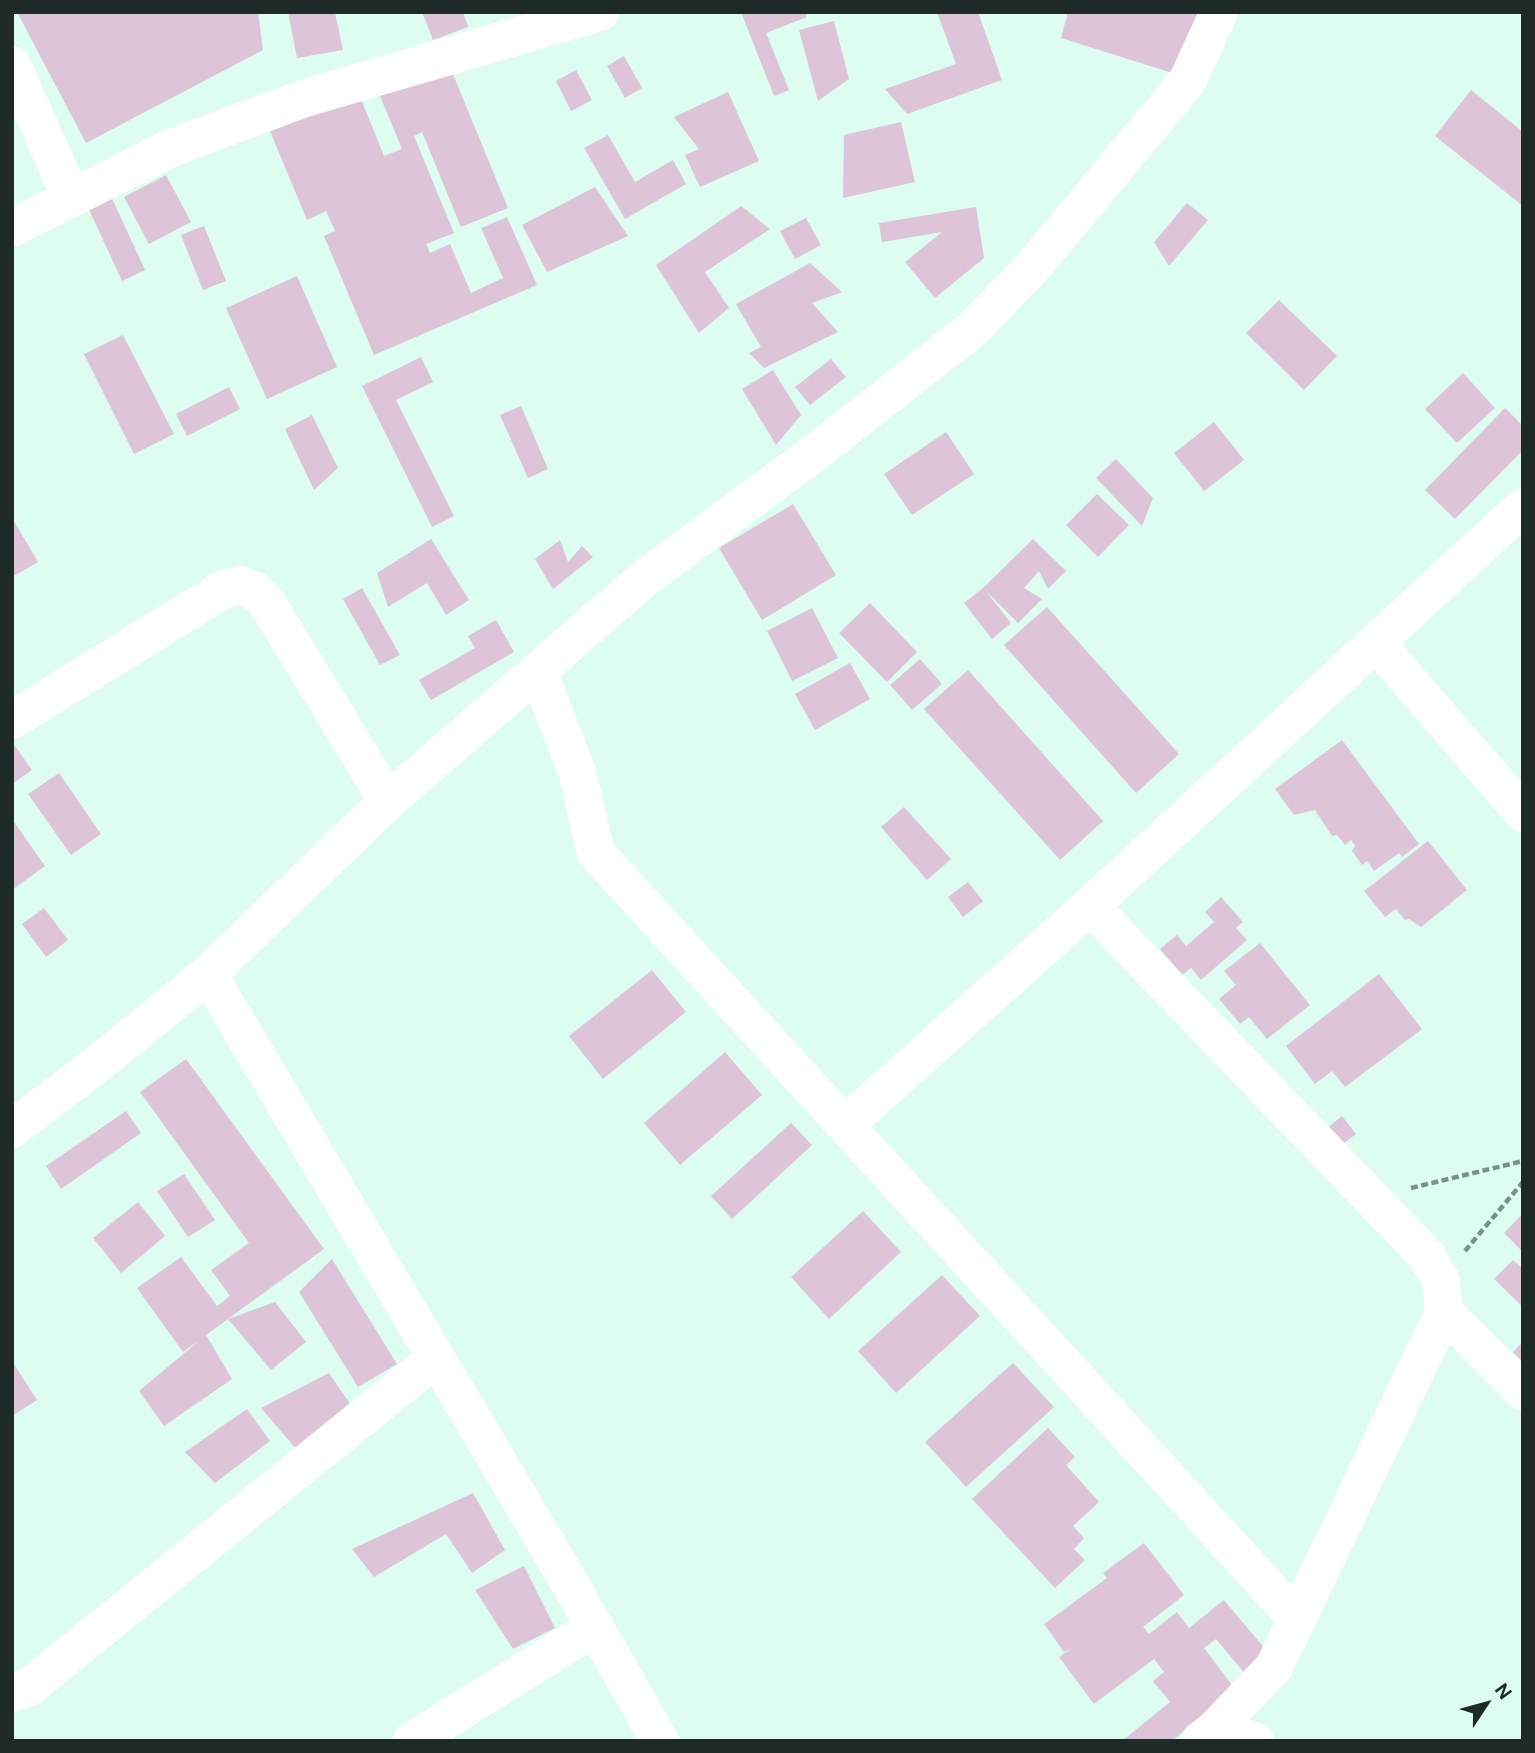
<!DOCTYPE html>
<html>
<head>
<meta charset="utf-8">
<style>
	body { margin:0 }
	#map { position:relative; width:1535px; height:1753px; overflow:hidden; background:#dcfdef; font-family:"DM Sans",sans-serif }
	canvas { display:block }
	.frame { position:absolute; inset:0; border:14px solid #1d2a25; pointer-events:none }
	.north { position:absolute; left:1451px; top:1669px; width:70px; height:70px; -webkit-text-stroke:5px #dcfdef; paint-order:stroke; rotate:54deg; font-size:19px; font-weight:700; line-height:28px; text-align:center; color:#1d2a25 }
	.north::after { content:''; display:block; margin:auto; width:24px; height:32px; background:#1d2a25; clip-path:polygon(50% 0,100% 100%,50% 72%,0 100%) }
</style>
</head>
<body>
<div id="map">
<canvas width="1535" height="1753"></canvas>
<div class="frame"></div>
<div class="north">N</div>
</div>
<script>
const ctx = document.querySelector('canvas').getContext('2d');
ctx.lineJoin = 'round';
function fillPath(path, color) { ctx.fillStyle = color; ctx.fill(path, 'evenodd'); }
const toPath = rows => new Path2D(rows.map(r => 'M' + r).join(''));
function strokePath(path, color, width, dash) { ctx.strokeStyle = color; ctx.lineWidth = width; ctx.lineCap = dash ? 'butt' : 'round'; ctx.setLineDash(dash || []); ctx.stroke(path); }
const building = toPath([
	[17,12,258,12,263,50,86,143],
	[288,12,335,12,343,50,297,58],
	[422,12,463,12,468,27,433,40],
	[741,12,805,12,807,17,766,33,789,90,774,96],
	[937,12,978,12,1002,80,907,114,885,89,956,64],
	[1068,12,1202,12,1182,76,1061,38],
	[834,21,849,79,818,101,799,30],
	[624,56,642,88,625,98,607,66],
	[450,67,508,208,461,227,422,132,414,136,454,233,426,244,428,248,430,253,450,244,471,293,503,278,481,228,507,217,537,285,374,355,324,236,335,231,326,211,307,220,270,131,359,94,384,156,402,149,380,96],
	[576,70,592,100,571,111,556,81],
	[1471,90,1523,132,1523,206,1435,136],
	[728,92,759,161,700,187,685,155,699,149,674,117],
	[901,122,915,182,843,198,844,135],
	[608,135,635,182,673,160,686,184,625,219,584,148],
	[166,175,191,222,149,244,124,197],
	[595,187,628,236,547,272,522,225],
	[109,192,145,270,122,281,86,203],
	[1187,203,1208,220,1169,266,1154,242],
	[741,206,770,229,705,272,729,308,699,333,656,265],
	[976,207,984,258,935,298,905,262,942,232,882,242,879,223],
	[806,218,821,245,795,259,780,231],
	[204,226,226,281,203,290,181,235],
	[810,263,842,292,812,303,838,332,764,368,749,353,761,347,736,304],
	[297,276,337,367,267,399,226,308],
	[1279,300,1337,356,1304,390,1246,333],
	[123,335,174,434,134,454,84,354],
	[421,357,433,382,396,400,454,516,432,527,362,386],
	[831,359,846,377,810,405,795,387],
	[773,370,801,415,776,445,742,389],
	[1463,373,1495,408,1457,443,1425,409],
	[229,387,240,409,187,436,176,414],
	[521,406,548,469,528,478,500,415],
	[1505,408,1523,426,1523,450,1455,519,1425,490],
	[312,415,338,468,314,490,285,429],
	[1214,422,1244,460,1204,491,1174,453],
	[946,432,974,474,912,515,884,474],
	[1116,459,1153,498,1142,526,1096,478],
	[1097,494,1129,525,1098,557,1066,525],
	[793,504,836,575,762,620,719,548],
	[12,518,38,562,12,577],
	[431,539,469,600,446,615,427,583,388,607,377,573],
	[1033,539,1066,571,1048,589,1039,571,1024,588,1042,599,1018,623,985,590,1011,623,992,639,964,603,983,588],
	[560,540,568,562,582,546,593,557,553,589,535,559],
	[362,588,400,655,380,665,343,599],
	[870,603,917,652,887,682,839,633],
	[1047,607,1179,754,1136,793,1004,645],
	[812,608,838,658,792,681,767,631],
	[496,620,514,652,431,700,419,680,475,648,468,636],
	[920,659,942,684,912,710,890,685],
	[850,663,870,699,815,730,795,694],
	[968,670,1103,821,1060,860,924,709],
	[1342,740,1419,844,1402,857,1399,853,1374,871,1367,861,1362,865,1352,851,1355,846,1351,840,1345,845,1337,835,1332,836,1315,810,1294,815,1275,789],
	[15,746,32,770,12,784,12,748],
	[59,773,101,834,71,855,28,794],
	[904,807,951,859,927,880,881,827],
	[12,819,45,866,12,890],
	[1428,841,1467,890,1421,927,1409,919,1405,920,1396,909,1385,917,1364,891],
	[968,882,983,901,963,917,948,897],
	[1221,897,1243,922,1236,928,1247,940,1201,980,1191,968,1182,975,1160,949,1177,935,1186,946,1214,922,1205,912],
	[44,908,68,940,46,957,22,924],
	[1260,943,1310,1005,1267,1039,1249,1017,1240,1024,1219,999,1236,985,1224,971],
	[652,970,686,1012,603,1079,569,1036],
	[1379,974,1422,1029,1345,1087,1332,1071,1315,1084,1286,1046],
	[725,1052,762,1095,680,1165,644,1123],
	[186,1059,324,1249,206,1335,232,1379,164,1426,139,1391,200,1340,183,1352,137,1288,181,1257,217,1306,230,1296,211,1270,249,1243,140,1092],
	[126,1111,141,1133,61,1189,46,1166],
	[1342,1116,1356,1134,1339,1147,1325,1130],
	[791,1123,812,1145,732,1219,711,1196],
	[184,1174,215,1220,188,1237,157,1191],
	[138,1202,165,1236,121,1273,93,1238],
	[863,1211,901,1252,829,1319,791,1277],
	[1523,1213,1523,1252,1504,1233],
	[332,1259,397,1364,358,1387,299,1292],
	[1513,1260,1523,1269,1523,1307,1494,1279],
	[942,1275,980,1316,896,1393,858,1351],
	[275,1302,306,1342,271,1370,228,1319],
	[1523,1342,1523,1362,1513,1352],
	[12,1361,37,1400,12,1416],
	[1013,1363,1054,1407,966,1487,925,1442],
	[329,1373,353,1408,297,1450,261,1408],
	[247,1409,270,1441,215,1483,185,1452],
	[1048,1428,1075,1457,1066,1465,1099,1502,1073,1526,1084,1538,1074,1549,1085,1560,1055,1588,972,1499],
	[473,1493,505,1550,472,1573,446,1534,374,1577,352,1549],
	[1144,1543,1184,1595,1143,1627,1149,1634,1177,1612,1189,1628,1224,1600,1271,1656,1247,1676,1216,1639,1204,1648,1235,1689,1172,1741,1122,1741,1170,1702,1153,1681,1164,1672,1154,1659,1094,1704,1059,1657,1071,1649,1064,1652,1044,1624,1107,1578,1103,1573],
	[524,1566,555,1628,513,1649,475,1590]
]);
const path = toPath([
	[1411,1188,1523,1161],
	[1465,1251,1523,1182]
]);
const minor = toPath([
	[12,65,71,197],
	[12,228,171,148,305,98,600,12],
	[1376,643,1523,813],
	[538,671,577,772,596,853,1298,1620],
	[12,720,224,589,240,585,255,591,267,603,388,801],
	[1090,906,1427,1256,1441,1281,1444,1312,1274,1667,1214,1730,1200,1741],
	[208,974,561,1568,660,1741],
	[845,1125,1090,906,1523,507],
	[12,1129,95,1066,208,974,388,801,645,578,813,454,974,328,1036,263,1188,80,1219,12],
	[1444,1312,1523,1391],
	[12,1693,28,1688,436,1358],
	[1214,1730,1255,1741],
	[412,1741,595,1627]
]);
fillPath(building, '#dec4d8');
strokePath(path, '#7a9187', 4.5, [7, 3.5]);
strokePath(minor, '#fff', 38);
</script>
</body>
</html>
